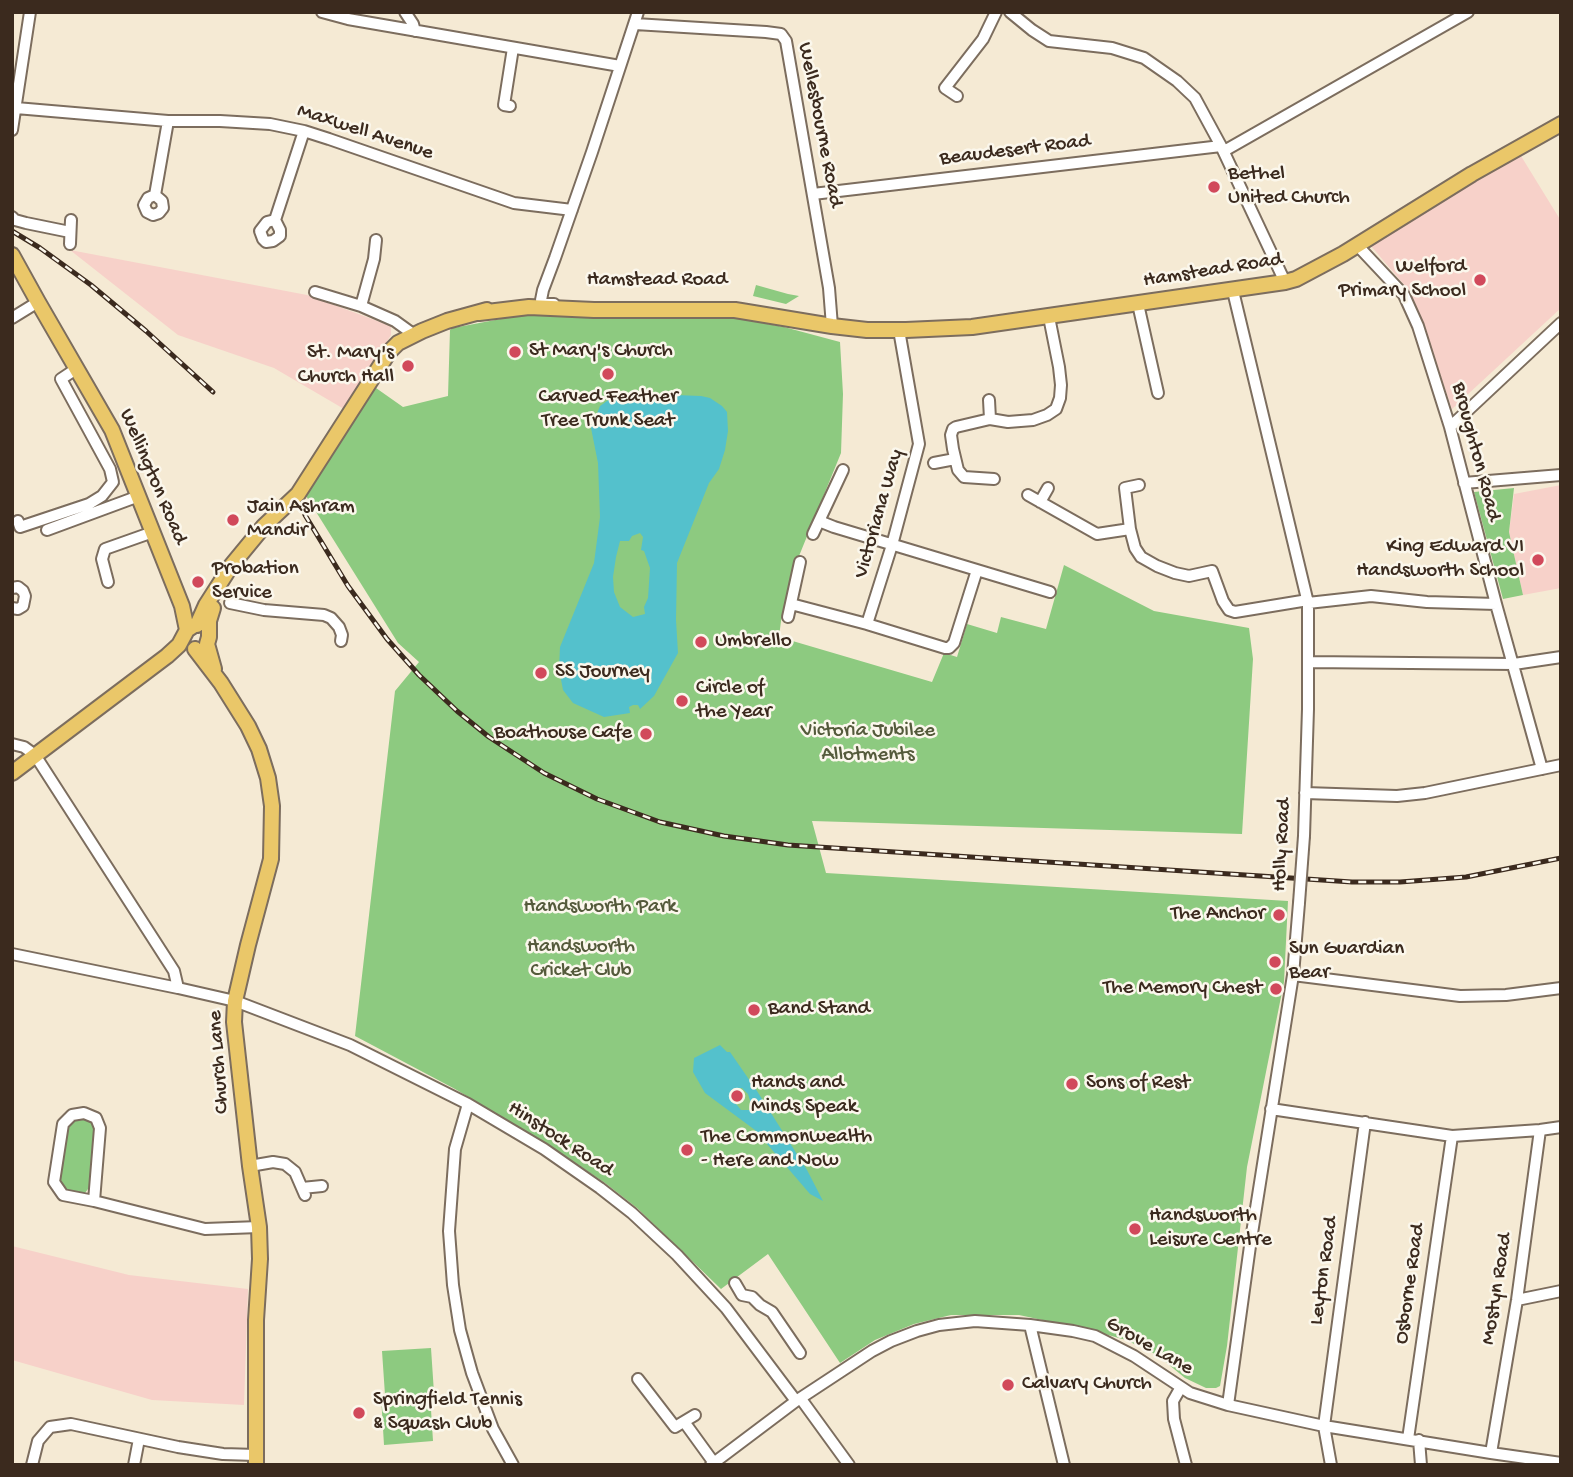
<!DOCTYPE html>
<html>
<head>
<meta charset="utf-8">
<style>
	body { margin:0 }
	#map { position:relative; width:1573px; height:1477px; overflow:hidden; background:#f5ead4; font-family:"Gochi Hand",sans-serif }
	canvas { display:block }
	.frame { position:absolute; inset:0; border:14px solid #3b2a1e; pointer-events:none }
</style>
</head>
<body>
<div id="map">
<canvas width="1573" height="1477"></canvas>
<div class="frame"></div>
</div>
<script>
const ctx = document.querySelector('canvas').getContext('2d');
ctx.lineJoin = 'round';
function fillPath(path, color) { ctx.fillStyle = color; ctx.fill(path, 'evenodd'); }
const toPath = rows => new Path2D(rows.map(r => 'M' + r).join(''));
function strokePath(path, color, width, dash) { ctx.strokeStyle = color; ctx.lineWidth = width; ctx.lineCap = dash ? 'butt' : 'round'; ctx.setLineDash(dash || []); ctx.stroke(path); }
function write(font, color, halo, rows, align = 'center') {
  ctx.font = font + ' "Gochi Hand",sans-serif'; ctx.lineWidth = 5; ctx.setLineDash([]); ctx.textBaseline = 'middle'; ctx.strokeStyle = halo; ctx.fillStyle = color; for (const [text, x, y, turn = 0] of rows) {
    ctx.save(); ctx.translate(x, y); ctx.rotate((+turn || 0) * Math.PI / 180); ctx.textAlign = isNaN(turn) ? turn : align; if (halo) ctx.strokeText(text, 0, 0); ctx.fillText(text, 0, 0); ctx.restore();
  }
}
const built = toPath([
	[1521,156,1561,221,1561,308,1452,409,1426,333,1405,286,1371,246,1430,204],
	[70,250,307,295,391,326,391,335,344,409,274,368,178,335],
	[1561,485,1561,588,1523,595,1509,532,1514,494],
	[12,1246,129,1275,248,1289,244,1405,152,1400,12,1360]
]);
const green = toPath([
	[756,285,788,294,799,296,786,304,753,296],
	[532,313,656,314,735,318,784,327,840,342,843,394,841,453,799,556,781,621,779,637,932,682,944,653,957,657,967,624,997,633,1001,617,1046,629,1064,565,1154,611,1249,628,1253,659,1242,834,812,821,826,873,1288,901,1284,982,1247,1167,1227,1346,1220,1386,1216,1388,1206,1388,1185,1378,1157,1355,1126,1340,1094,1331,1019,1315,951,1315,914,1324,875,1340,840,1363,768,1254,721,1289,637,1208,605,1183,546,1143,455,1089,355,1036,395,691,419,662,398,643,303,491,376,388,403,407,448,396,450,330,453,328],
	[1514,488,1509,532,1523,595,1503,599,1474,492],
	[85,1118,94,1123,96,1127,91,1185,85,1193,80,1194,68,1192,62,1188,59,1183,66,1128,73,1120],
	[431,1348,434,1393,430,1394,433,1441,384,1445,381,1396,385,1395,382,1351]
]);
const water = toPath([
	[624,393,701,396,710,398,722,406,727,412,728,431,725,450,719,469,709,483,677,563,676,620,678,653,654,696,640,709,638,705,633,705,629,707,630,713,604,717,573,703,563,690,559,669,560,647,594,563,600,517,598,463,591,428,600,406,614,396],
	[640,533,643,537,641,550,644,551,650,568,648,598,644,607,645,614,633,617,620,607,614,592,613,577,616,557,620,541,629,541,632,536],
	[720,1045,727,1052,730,1052,757,1091,807,1170,823,1201,810,1194,755,1130,705,1093,693,1072,694,1058],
	[735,1088,742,1088,748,1094,752,1107,750,1110,741,1110,733,1100,731,1093]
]);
const minor = toPath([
	[322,12,348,19,620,66],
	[405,12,413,24,415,31],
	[1010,12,1032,30,1049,41,1112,48,1144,58,1177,81,1195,98,1221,146,1285,282],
	[635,24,766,32,781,34,786,41,829,288,832,326],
	[957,96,945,88,983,39,996,12],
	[510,106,504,105,513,48],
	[16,108,168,121,220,121,270,124,304,131,329,139,514,203,572,210],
	[12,130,30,12],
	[1224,151,1468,12],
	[813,194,1221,146],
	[155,195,162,201,163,208,159,213,153,215,147,212,144,205,148,198,155,195,168,121],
	[12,217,15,220,26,223,70,232],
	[275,220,280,230,280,236,273,241,266,242,263,239,260,231,267,222,275,220,304,131],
	[70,244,71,220],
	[1357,245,1404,295,1418,326,1450,427,1496,604,1542,769],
	[1233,291,1308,603,1308,709,1304,836],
	[315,292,361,306,395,321,413,334],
	[554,304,544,304,541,300,543,290,555,258,592,152,638,12],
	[1138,304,1158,393],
	[361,306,374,259,376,240],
	[12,318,38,302],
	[989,400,990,419],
	[1450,427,1561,323],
	[934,463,955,459],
	[994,479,964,477,958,470,953,449,951,435,953,429,956,427,990,419,1008,422,1033,420,1047,415,1056,409,1060,398,1061,385,1059,367,1049,317],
	[1464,483,1561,475],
	[1139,485,1125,488,1130,529,1135,548,1141,557,1157,566,1175,573,1189,576,1212,571,1223,601,1229,610,1235,612,1308,600],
	[1028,495,1097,534,1130,529],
	[1040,502,1048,488],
	[18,521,20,527,89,504,102,496,113,482,110,469,61,379,76,369],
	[819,521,834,527,1050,592],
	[47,530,139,496],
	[813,534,843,470],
	[108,582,102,559,105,549,153,532],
	[12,588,18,587,23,591,25,596,23,606,18,609,12,608],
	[230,603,264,610,324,615,331,618,339,627,342,635,341,641],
	[1308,603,1371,596,1427,602,1496,604],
	[791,604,867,624,945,648,949,648,954,643,977,570],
	[788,617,800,562],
	[867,624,892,545,919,444,899,330],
	[1308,662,1514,664,1561,657],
	[12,744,24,747,35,755,174,971,178,988],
	[1305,793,1397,796,1425,793,1561,765],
	[12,954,178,988,235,1001,350,1045,468,1104,544,1149,600,1188,632,1213,677,1255,726,1308,796,1401],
	[1293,975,1460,996,1506,995,1561,988],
	[468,1104,455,1149,449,1231,453,1285,460,1330,472,1373,493,1429,513,1465],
	[1271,1109,1452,1136,1540,1130,1561,1127],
	[250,1166,273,1162,285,1164,295,1172,305,1195],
	[302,1188,322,1186],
	[94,1201,100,1128,96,1118,84,1113,72,1115,63,1124,54,1182,63,1195,94,1201,205,1229,259,1227],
	[735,1283,742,1295,752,1297,760,1305,772,1312,800,1353],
	[1517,1300,1561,1291],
	[1030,1325,1064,1465],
	[638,1379,675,1427,695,1415],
	[1181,1387,1173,1401,1174,1419,1186,1465],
	[801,1399,849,1465],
	[1228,1405,1250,1246,1293,975,1299,903],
	[685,1423,714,1463],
	[1408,1439,1452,1136],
	[1419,1440,1421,1465],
	[1491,1453,1517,1300,1540,1130],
	[32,1465,38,1441,50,1427,71,1424,178,1447,223,1454,256,1455],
	[134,1465,139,1439],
	[711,1465,796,1401,872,1351,891,1341,917,1331,939,1325,975,1321,1030,1325,1073,1331,1095,1336,1134,1356,1190,1393,1228,1405,1324,1426,1491,1453,1561,1463],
	[1331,1465,1324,1426,1365,1122]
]);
const major = toPath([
	[12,255,38,302,112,430,182,606,187,630],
	[479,313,529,307,594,310,735,310,832,326,867,330,906,330,972,327,1285,282,1296,279,1343,254,1472,174,1561,124],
	[213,608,209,621,209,637,207,644,214,669],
	[197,625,206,605,231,566,264,526,298,494,389,352,398,343,422,331,447,321,487,310],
	[195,649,221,683,248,726,259,749,268,778,272,806,271,859,248,945,235,1001,234,1022,250,1166,259,1227,260,1259,256,1320,256,1465],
	[12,773,167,656,179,645,187,630,193,626]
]);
const rail = toPath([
	[12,231,40,248,91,285,146,331,213,392],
	[305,515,348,586,387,639,419,675,457,711,489,737,544,773,597,799,660,822,724,836,788,845,1352,882,1400,882,1466,877,1561,858]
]);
const minorBridge = toPath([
	[1299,903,1304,836]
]);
const markers = [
	[1214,187,7,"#d1495b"],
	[1480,280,7,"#d1495b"],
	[515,352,7,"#d1495b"],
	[408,366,7,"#d1495b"],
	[608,374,7,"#d1495b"],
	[233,520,7,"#d1495b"],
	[1538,560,7,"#d1495b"],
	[198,582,7,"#d1495b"],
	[701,642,7,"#d1495b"],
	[541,673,7,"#d1495b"],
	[682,701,7,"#d1495b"],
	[646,734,7,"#d1495b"],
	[1279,915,7,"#d1495b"],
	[1275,962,7,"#d1495b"],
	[1276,989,7,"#d1495b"],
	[754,1010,7,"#d1495b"],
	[1072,1084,7,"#d1495b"],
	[737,1096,7,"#d1495b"],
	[687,1150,7,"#d1495b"],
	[1135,1229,7,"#d1495b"],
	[1008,1385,7,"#d1495b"],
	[359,1413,7,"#d1495b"]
];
const streetNames = [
	["Wellesbourne Road",819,125,79],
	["Maxwell Avenue",365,133,18],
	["Beaudesert Road",1015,151,-7],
	["Hamstead Road",1213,271,-9],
	["Hamstead Road",657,281],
	["Broughton Road",1475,452,75],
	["Wellington Road",152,477,67],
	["Victoriana Way",880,514,-74],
	["Holly Road",1283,845,-87],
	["Church Lane",220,1062,-94],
	["Hinstock Road",560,1140,33],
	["Leyton Road",1325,1271,-82],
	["Osborne Road",1411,1284,-82],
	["Mostyn Road",1498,1289,-81],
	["Grove Lane",1149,1347,30]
];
const poiNames = [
	["Bethel",1228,175],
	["United Church",1228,199],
	["Welford",1466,268,"right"],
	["Primary School",1466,292,"right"],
	["St Mary's Church",529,352],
	["St. Mary's",394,354,"right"],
	["Church Hall",394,378,"right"],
	["Carved Feather",608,398,"center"],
	["Tree Trunk Seat",608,422,"center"],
	["Jain Ashram",247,508],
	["Mandir",247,532],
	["King Edward VI",1524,548,"right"],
	["Handsworth School",1524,572,"right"],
	["Probation",212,570],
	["Service",212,594],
	["Umbrello",715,642],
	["SS Journey",555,673],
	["Circle of",696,689],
	["the Year",696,713],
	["Boathouse Cafe",632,734,"right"],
	["The Anchor",1265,915,"right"],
	["Sun Guardian",1289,950],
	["Bear",1289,974],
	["The Memory Chest",1262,989,"right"],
	["Band Stand",768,1010],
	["Hands and",751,1084],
	["Minds Speak",751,1108],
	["Sons of Rest",1086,1084],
	["The Commonwealth",701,1138],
	["- Here and Now",701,1162],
	["Handsworth",1149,1217],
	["Leisure Centre",1149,1241],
	["Calvary Church",1022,1385],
	["Springfield Tennis",373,1401],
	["& Squash Club",373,1425]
];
const parkNames = [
	["Victoria Jubilee",868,732],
	["Allotments",868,756],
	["Handsworth Park",600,908],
	["Handsworth",581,948],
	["Cricket Club",581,972]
];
fillPath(built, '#f7d1c9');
fillPath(green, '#8dca80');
fillPath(water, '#54c1cc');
strokePath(minor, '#7c6d5e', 14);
strokePath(major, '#7c6d5e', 18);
strokePath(minor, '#fff', 10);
strokePath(major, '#eac769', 14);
strokePath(rail, '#3b2a1e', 5);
strokePath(rail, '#fbf7ec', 2.5, [8]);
strokePath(minorBridge, '#7c6d5e', 14, []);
strokePath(minorBridge, '#fff', 10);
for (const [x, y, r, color] of markers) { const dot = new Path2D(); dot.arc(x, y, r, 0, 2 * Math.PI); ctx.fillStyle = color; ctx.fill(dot); strokePath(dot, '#fbf7ec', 2.5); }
write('21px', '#3b2a1e', '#fbf7ec', streetNames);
write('21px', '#3b2a1e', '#fbf7ec', poiNames, 'left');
write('21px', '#545a3b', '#fbf7ec', parkNames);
</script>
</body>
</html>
